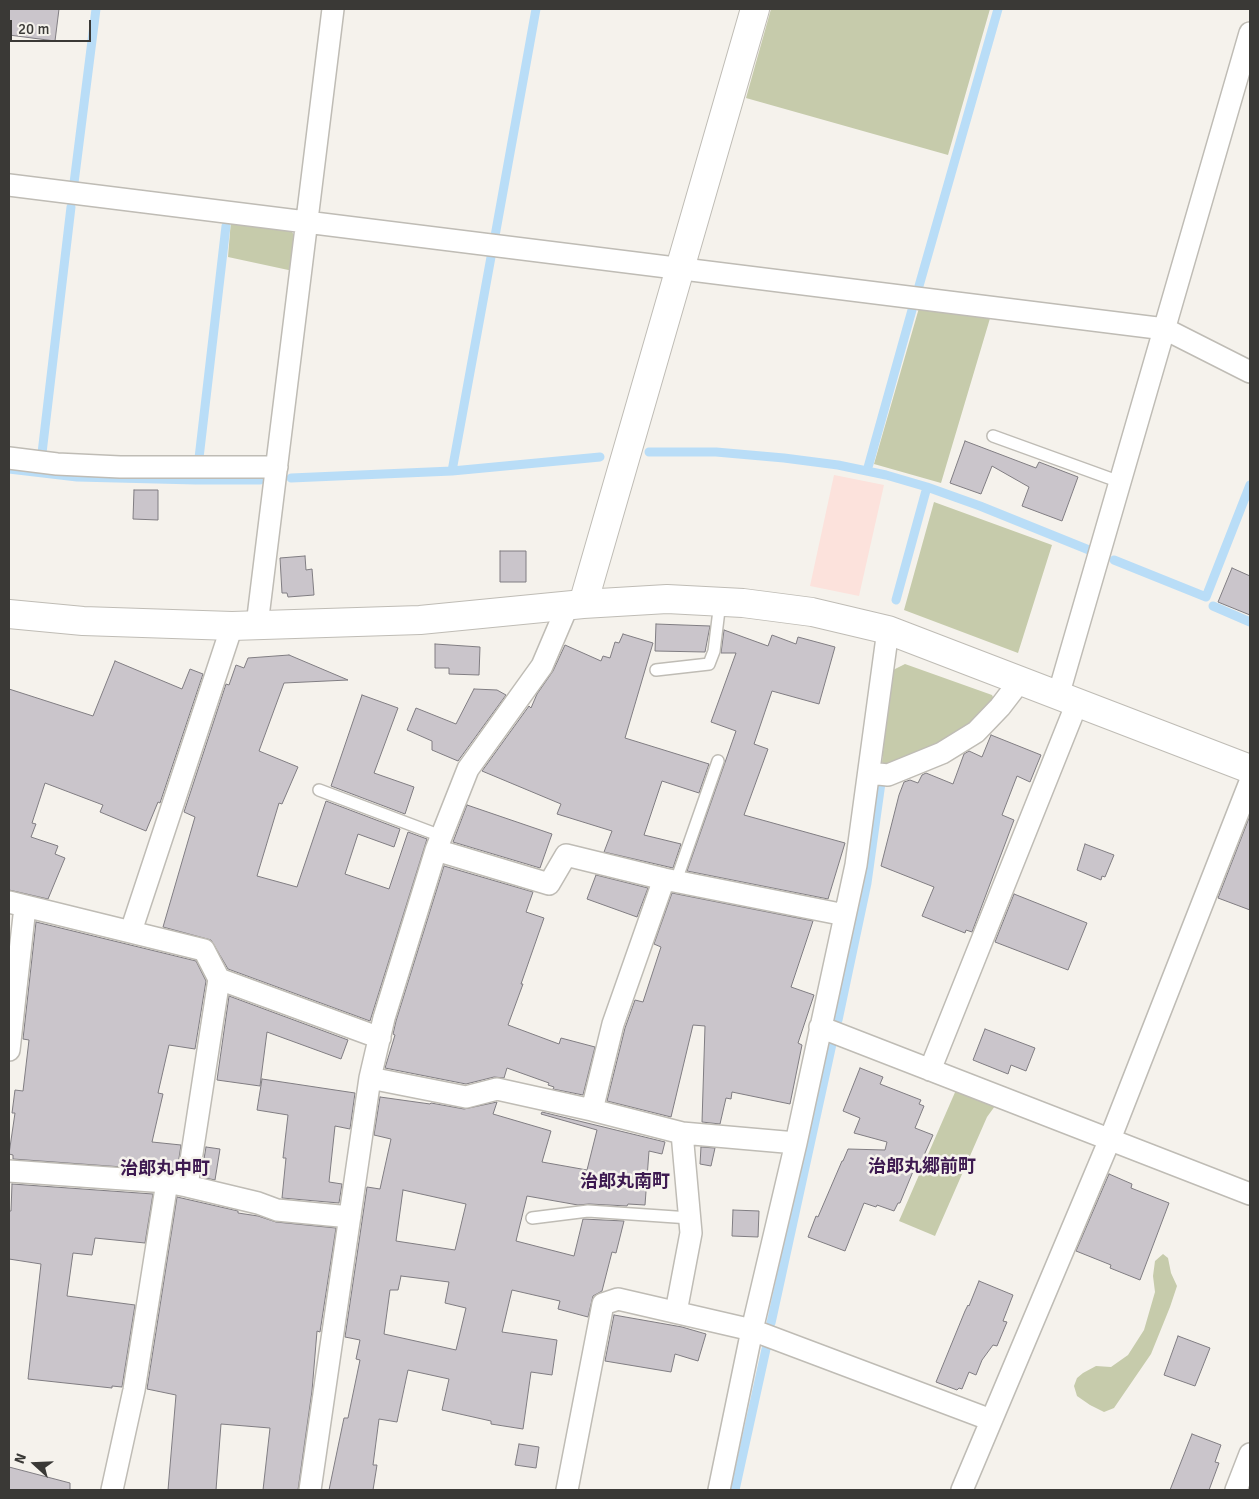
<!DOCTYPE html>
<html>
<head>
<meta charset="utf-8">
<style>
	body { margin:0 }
	#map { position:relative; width:1259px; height:1499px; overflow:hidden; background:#f5f2ec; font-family:Signika,sans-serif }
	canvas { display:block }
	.frame { position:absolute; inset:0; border:10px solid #3a3936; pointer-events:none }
	.north { position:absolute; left:10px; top:1439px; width:50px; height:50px; -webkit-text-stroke:4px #f5f2ec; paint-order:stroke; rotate:290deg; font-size:14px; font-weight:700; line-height:20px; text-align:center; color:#3a3936 }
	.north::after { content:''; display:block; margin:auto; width:18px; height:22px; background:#3a3936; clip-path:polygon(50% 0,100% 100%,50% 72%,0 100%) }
	.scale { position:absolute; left:10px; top:20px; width:81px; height:22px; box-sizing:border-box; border:2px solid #3a3936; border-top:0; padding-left:6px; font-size:15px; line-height:18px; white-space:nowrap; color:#3a3936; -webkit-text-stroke:4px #f5f2ec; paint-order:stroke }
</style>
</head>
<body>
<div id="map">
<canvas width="1259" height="1499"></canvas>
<div class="frame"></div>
<div class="north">N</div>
<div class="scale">20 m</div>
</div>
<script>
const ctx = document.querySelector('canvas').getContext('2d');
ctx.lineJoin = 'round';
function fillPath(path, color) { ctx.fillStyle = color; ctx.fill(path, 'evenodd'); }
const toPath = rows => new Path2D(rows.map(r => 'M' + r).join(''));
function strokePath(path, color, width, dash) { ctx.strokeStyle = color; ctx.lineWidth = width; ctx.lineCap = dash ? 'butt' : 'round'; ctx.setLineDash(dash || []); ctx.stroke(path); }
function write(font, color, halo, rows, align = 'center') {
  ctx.font = font + ' Signika,"Noto Sans JP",sans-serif'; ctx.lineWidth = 5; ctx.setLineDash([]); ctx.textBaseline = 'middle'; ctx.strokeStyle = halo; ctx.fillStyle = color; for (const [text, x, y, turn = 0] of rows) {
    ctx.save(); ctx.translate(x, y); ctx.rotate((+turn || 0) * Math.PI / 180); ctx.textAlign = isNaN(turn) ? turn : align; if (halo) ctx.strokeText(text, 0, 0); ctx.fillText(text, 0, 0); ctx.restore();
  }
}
const industrial = toPath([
	[834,475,884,485,859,596,810,586]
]);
const green = toPath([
	[771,9,990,9,948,155,746,98],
	[231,220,289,227,297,240,293,271,228,257],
	[919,308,991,315,941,483,874,464],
	[934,502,1052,545,1018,653,904,610],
	[905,664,992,695,995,701,973,726,942,746,884,765,882,762,891,671],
	[956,1090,995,1106,987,1117,935,1236,899,1221],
	[1163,1254,1168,1258,1171,1273,1177,1286,1170,1307,1151,1354,1114,1408,1104,1412,1090,1405,1077,1396,1074,1386,1077,1378,1083,1373,1096,1366,1111,1367,1128,1355,1144,1330,1155,1292,1153,1276,1155,1261]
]);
const stream = toPath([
	[74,183,96,9],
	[495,236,536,9],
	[919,286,998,9],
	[649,452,716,452,784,458,838,465,886,475,927,487,980,506,1089,550],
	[42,453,71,207],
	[199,458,226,226],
	[9,469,77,477,196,480,260,480],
	[452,471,491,257],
	[867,471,912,310],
	[291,478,452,471,600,457],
	[1114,560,1206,597,1250,485],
	[896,600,927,487],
	[1213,606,1250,622],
	[838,1020,867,883,881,783],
	[771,1323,832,1044],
	[735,1490,766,1349]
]);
const building = toPath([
	[9,9,59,9,55,41,9,35,9,9],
	[965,441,1036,468,1039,462,1078,477,1062,521,1022,506,1029,487,992,466,981,494,950,483,965,441],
	[134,490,158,490,158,520,133,519,134,490],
	[500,551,526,551,526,582,500,582,500,551],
	[305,556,306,570,312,569,314,595,288,597,287,593,282,593,280,558,305,556],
	[1232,568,1250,576,1250,615,1218,602,1232,568],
	[656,624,710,626,705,652,655,651,656,624],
	[724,630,768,646,772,635,796,644,798,637,835,647,819,704,772,691,754,744,768,749,744,815,845,843,828,899,687,871,736,731,711,722,736,653,721,653,724,630],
	[623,634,653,643,625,738,709,764,699,793,662,781,644,835,681,844,673,868,604,852,612,831,557,814,561,804,482,771,529,706,531,708,537,694,553,671,565,645,601,661,603,656,610,658,615,642,619,643,623,634],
	[435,644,480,647,479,675,449,674,449,668,435,668,435,644],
	[289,655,348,680,284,683,259,751,298,767,282,804,279,803,257,876,297,887,326,801,400,829,394,847,358,834,345,874,389,889,408,832,427,839,370,1021,228,969,211,940,163,927,195,817,184,812,226,684,229,685,236,665,244,668,248,658,289,655],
	[115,661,182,689,190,669,203,674,160,803,158,802,146,831,100,812,103,805,45,783,32,823,36,824,31,837,58,846,55,854,65,858,48,899,9,890,9,689,93,716,115,661],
	[474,689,497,690,506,695,458,761,432,750,432,741,407,730,416,708,456,724,474,689],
	[362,695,398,708,374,773,414,787,405,814,331,786,362,695],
	[991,735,1041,755,1030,782,1017,776,1002,815,1014,820,972,932,966,930,965,933,922,916,934,887,881,866,899,795,904,782,910,780,918,783,922,775,926,773,953,784,964,754,969,751,982,757,991,735],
	[467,805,552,834,540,868,453,842,467,805],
	[1249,818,1250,818,1250,910,1218,898,1249,818],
	[1085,844,1114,855,1105,877,1102,876,1101,880,1077,870,1085,844],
	[444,866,533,892,526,912,544,918,521,984,523,984,508,1025,559,1044,561,1038,595,1047,583,1095,553,1089,554,1087,548,1085,549,1083,507,1068,504,1078,494,1077,466,1084,385,1068,395,1035,393,1034,396,1021,444,866],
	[596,875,648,888,637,917,587,899,596,875],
	[672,893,813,921,791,987,814,995,798,1043,802,1045,790,1104,732,1092,731,1099,726,1098,720,1124,702,1122,705,1026,693,1025,671,1117,607,1101,625,1028,635,1000,643,1002,661,947,654,944,672,893],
	[1014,894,1087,923,1068,970,995,942,1014,894],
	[36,922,196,961,206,981,195,1049,169,1045,158,1093,163,1094,152,1142,181,1145,177,1171,13,1159,13,1155,9,1154,15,1113,12,1113,15,1090,23,1091,29,1040,23,1039,36,922],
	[229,996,348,1040,341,1059,267,1032,260,1086,217,1080,229,996],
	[985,1029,1035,1048,1026,1071,1011,1065,1008,1074,973,1060,985,1029],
	[860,1068,883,1077,880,1084,921,1100,919,1104,924,1106,915,1128,933,1135,917,1171,914,1169,900,1203,898,1203,894,1211,877,1205,876,1207,864,1203,845,1251,808,1237,816,1216,818,1217,842,1161,843,1161,848,1149,885,1150,887,1142,854,1133,860,1118,843,1111,860,1068],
	[262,1079,355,1093,350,1129,335,1126,329,1182,342,1184,339,1203,282,1198,286,1158,283,1158,288,1115,257,1110,262,1079],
	[380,1097,430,1104,431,1103,464,1109,497,1102,493,1114,551,1131,542,1162,587,1170,597,1130,541,1114,542,1112,665,1142,662,1154,649,1151,645,1205,628,1204,627,1206,589,1204,578,1205,527,1196,516,1241,574,1256,583,1219,624,1221,616,1253,612,1252,602,1291,593,1296,588,1317,558,1309,560,1301,512,1290,502,1332,557,1340,552,1375,531,1372,523,1429,491,1424,491,1421,442,1410,449,1379,408,1370,397,1422,379,1419,373,1465,377,1465,373,1490,329,1490,344,1418,348,1418,360,1360,356,1359,360,1340,345,1337,367,1187,380,1189,391,1139,374,1135,380,1097],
	[403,1190,466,1204,455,1250,396,1241,403,1190],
	[401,1276,449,1282,445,1303,466,1308,456,1350,384,1334,390,1290,398,1290,401,1276],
	[206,1147,220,1149,215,1180,201,1177,206,1147],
	[701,1147,715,1148,711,1166,700,1164,701,1147],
	[1109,1174,1132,1184,1131,1188,1169,1203,1140,1280,1110,1268,1111,1265,1076,1251,1109,1174],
	[12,1184,153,1194,145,1243,95,1238,92,1255,73,1253,67,1296,135,1305,122,1387,112,1386,112,1388,28,1379,41,1264,9,1259,9,1211,11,1211,12,1184],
	[177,1197,238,1211,238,1213,258,1216,276,1222,336,1228,320,1332,317,1331,312,1391,298,1490,263,1490,270,1428,221,1424,216,1490,168,1490,176,1395,147,1389,177,1197],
	[733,1210,759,1211,758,1237,732,1236,733,1210],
	[979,1281,1013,1295,1003,1321,1007,1322,997,1346,993,1345,982,1360,976,1375,969,1372,962,1389,959,1388,957,1390,936,1382,965,1311,968,1305,969,1306,979,1281],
	[614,1315,682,1327,706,1334,698,1361,675,1354,671,1372,605,1361,614,1315],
	[1178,1336,1210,1348,1195,1386,1164,1375,1178,1336],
	[1192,1434,1221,1445,1215,1462,1219,1463,1209,1490,1170,1490,1192,1434],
	[519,1444,539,1447,536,1468,515,1465,519,1444],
	[9,1467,70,1483,70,1490,9,1490,9,1467]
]);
const service = toPath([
	[993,436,1120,482],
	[656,670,709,664,714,651,720,602],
	[319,790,441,836],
	[676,881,718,761],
	[532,1218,588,1211,690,1218]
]);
const minor = toPath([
	[9,185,1165,329,1250,372],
	[9,458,57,464,120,467,277,467],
	[257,625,333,9],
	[1058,696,1250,33],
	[869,773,888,775,942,753,976,732,1000,707,1020,681],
	[436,850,549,884,566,855,664,879,845,915],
	[9,902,204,950,219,979,187,1186,167,1182,134,1390,112,1490],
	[131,931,232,626],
	[219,979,380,1038],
	[820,1027,1250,1194],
	[9,1050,25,907],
	[930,1070,1077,703],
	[370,1078,466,1097,497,1089,592,1110,682,1133,796,1143],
	[592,1110,613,1024,664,879],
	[9,1171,167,1182],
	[187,1186,258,1203,277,1210,350,1217],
	[676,1312,691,1233,682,1133],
	[310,1490,370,1078,384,1018,436,850,468,769,542,666,568,605],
	[567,1490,603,1304,618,1299,752,1330,991,1420],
	[719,1490,752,1330,796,1143,856,865,888,630],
	[962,1490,1110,1139,1250,782],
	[1236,1490,1250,1454]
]);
const tertiary = toPath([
	[583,604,755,9],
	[9,614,83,621,232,626,420,620,583,604,667,599,743,603,812,612,888,630,1250,769]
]);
const quarterNames = [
	["治郎丸郷前町",922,1167],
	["治郎丸中町",165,1169],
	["治郎丸南町",625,1182]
];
fillPath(industrial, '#fce2dc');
fillPath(green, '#c6cbab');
strokePath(stream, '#b9ddf7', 9);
fillPath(building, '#cac5cb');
strokePath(building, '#807d82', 1);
strokePath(service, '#bfbcb5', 14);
strokePath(minor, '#bfbcb5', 24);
strokePath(tertiary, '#bfbcb5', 30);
strokePath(service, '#fff', 11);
strokePath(minor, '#fff', 21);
strokePath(tertiary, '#fff', 28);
write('bold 18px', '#3d1950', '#f5f2ec', quarterNames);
</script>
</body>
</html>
